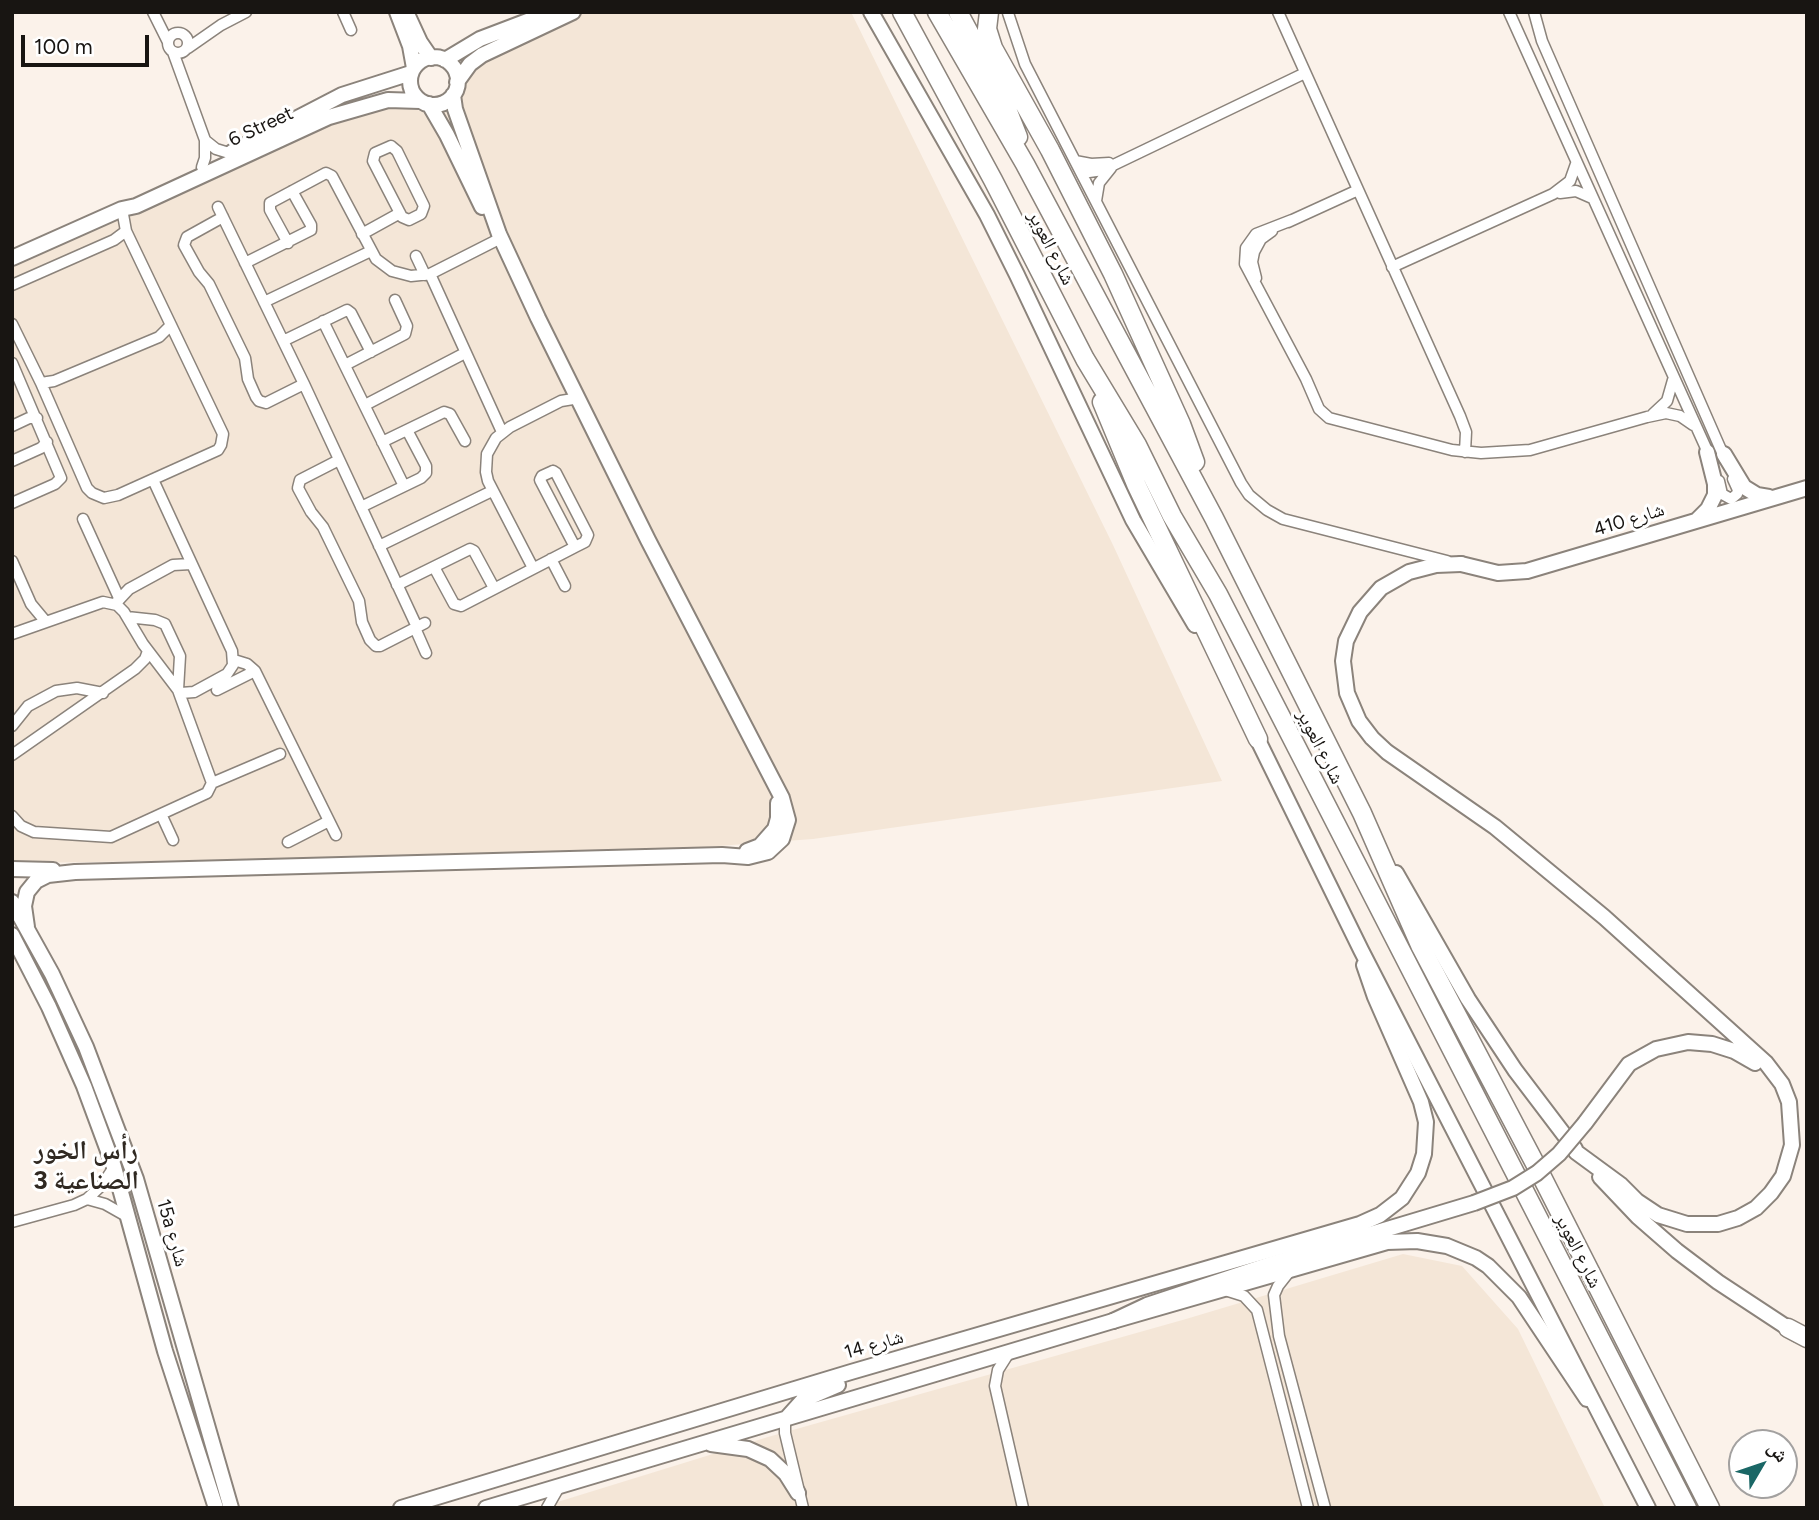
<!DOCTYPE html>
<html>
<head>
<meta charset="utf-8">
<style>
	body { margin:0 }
	#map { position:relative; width:1819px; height:1520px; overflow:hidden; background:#fbf2ea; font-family:Figtree,"Noto Naskh Arabic",sans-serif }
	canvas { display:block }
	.frame { position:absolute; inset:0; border:14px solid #181512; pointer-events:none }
	.north { position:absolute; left:1728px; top:1429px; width:70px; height:70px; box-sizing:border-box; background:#fff; border:2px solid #a3a1a0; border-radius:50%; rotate:51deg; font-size:19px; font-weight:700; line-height:28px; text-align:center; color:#181512 }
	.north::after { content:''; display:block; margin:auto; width:24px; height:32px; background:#1a6766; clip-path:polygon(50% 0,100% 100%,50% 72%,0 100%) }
	.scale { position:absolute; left:21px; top:35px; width:128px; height:32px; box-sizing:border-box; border:4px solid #181512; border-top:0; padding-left:9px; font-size:21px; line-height:24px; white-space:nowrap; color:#181512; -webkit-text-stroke:5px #fff; paint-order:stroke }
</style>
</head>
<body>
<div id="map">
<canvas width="1819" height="1520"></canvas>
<div class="frame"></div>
<div class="north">ش</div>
<div class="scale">100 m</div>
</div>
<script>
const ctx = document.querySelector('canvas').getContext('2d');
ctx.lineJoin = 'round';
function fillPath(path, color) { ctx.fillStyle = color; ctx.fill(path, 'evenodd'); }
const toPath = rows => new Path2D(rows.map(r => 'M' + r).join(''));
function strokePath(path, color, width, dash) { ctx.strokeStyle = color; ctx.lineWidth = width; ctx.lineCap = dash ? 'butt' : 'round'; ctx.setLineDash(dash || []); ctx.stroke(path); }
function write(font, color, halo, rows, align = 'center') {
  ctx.font = font + ' Figtree,"Noto Naskh Arabic",sans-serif'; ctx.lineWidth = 6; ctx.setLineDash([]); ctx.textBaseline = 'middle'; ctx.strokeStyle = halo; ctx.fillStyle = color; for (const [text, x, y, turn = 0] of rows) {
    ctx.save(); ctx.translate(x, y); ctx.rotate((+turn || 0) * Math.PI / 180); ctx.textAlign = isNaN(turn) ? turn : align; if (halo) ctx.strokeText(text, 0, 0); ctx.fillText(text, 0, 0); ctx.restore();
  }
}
const built = toPath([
	[576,12,851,12,1113,545,1222,781,813,839,610,854,25,863,12,860,12,267,374,103,423,111,462,94,479,56],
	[1403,1254,1462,1266,1518,1329,1605,1508,538,1508,768,1437,1186,1319]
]);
const street = toPath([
	[153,12,168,42],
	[343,12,351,30],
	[1278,12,1460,416,1466,432,1465,452],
	[1509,12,1710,457],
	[1534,12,1542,41,1725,459],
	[1008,13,1025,64,1241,483,1249,495,1267,510,1283,519,1447,561],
	'168 43a10 10 0 1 1 20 0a10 10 0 1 1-20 0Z',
	[188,48,221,25,246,12],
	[173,52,205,140,205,158,202,167],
	[206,141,216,149,229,153],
	[391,146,397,151,424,206,421,214,409,220,402,217,373,161,375,153,391,146],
	[1075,161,1091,164,1109,163],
	[1082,173,1103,170,1305,73],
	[1560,193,1576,191,1592,198],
	[1096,201,1099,183,1111,168],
	[218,207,304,384,417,627],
	[223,217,187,237,184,245,199,272,209,284,245,358,248,379,256,397,259,401,266,403,304,384],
	[1292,220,1256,234,1246,248,1245,264,1306,379,1319,409,1329,418,1452,450,1481,453,1530,450,1647,417,1666,413,1680,416,1693,425],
	[1288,222,1358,190],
	[362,234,400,213],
	[288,243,270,210,270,203,326,173,332,176,376,259,392,271,411,276,430,274,501,238],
	[416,256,425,275],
	[245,263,311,230,311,225,292,191],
	[1392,267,1553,194,1570,181,1576,164],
	[430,274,502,432],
	[1256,278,1252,262,1254,252,1261,239,1272,231],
	[12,285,114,240,126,231],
	[264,302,371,251],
	[323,321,404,486],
	[12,324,41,383,87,488,92,493,104,498,118,495,218,450,221,445,223,434,126,231,122,209],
	[283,341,347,310,351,313,371,352],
	[12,363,61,478,55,484,12,503],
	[345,365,405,334,407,326,395,300],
	[41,383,54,381,159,337,171,325],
	[365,405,465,353],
	[1653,414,1667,401,1673,380],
	[12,426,29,418,37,418],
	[382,442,444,412,450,414,465,441],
	[339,460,300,480,298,488,311,512,323,527,359,601,362,622,370,640,376,646,380,646,425,623],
	[12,461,41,448,47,442],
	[553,471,556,473,588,535,585,542,575,547,540,480,542,476,553,471],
	[1719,481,1722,494,1731,499,1737,494,1738,490,1733,479],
	[361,507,421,478,426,473,426,466,407,430],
	[83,519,119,598],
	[379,546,492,491],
	[551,559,565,586],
	[12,561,31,604,46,622],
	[434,567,454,604,461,606,575,547],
	[533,568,488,481,486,472,487,454,496,438,510,427,561,401,579,398],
	[397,585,470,549,474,551,494,588],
	[115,604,129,589,173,565,191,564],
	[127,617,155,620,165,624,180,656,178,690,181,693,194,692,227,674,233,665,232,651,155,484],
	[415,628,426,653],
	[12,634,103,602,117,605,124,612,143,644,178,690,212,783,207,793,111,837,34,832,21,826,12,816],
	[234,660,247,664,255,671,336,835],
	[217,690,255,671],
	[12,726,28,706,56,691,77,688,103,693],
	[12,755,135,669,145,659,148,651],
	[212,783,280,754],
	[161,814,173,840],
	[288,842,329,821],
	[87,1199,105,1204,128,1217],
	[12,1222,74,1205,87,1199,102,1185,114,1167],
	[1289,1272,1278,1286,1274,1295,1279,1336,1325,1508],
	[1225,1290,1244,1296,1257,1310,1308,1508],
	[1010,1351,998,1370,995,1386,1023,1508],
	[785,1420,785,1433,803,1508],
	[547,1508,559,1487]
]);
const secondary = toPath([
	[397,12,410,46,414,68],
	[408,16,420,42,431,58],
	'410 81a24 24 0 1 1 48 0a24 24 0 1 1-48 0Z',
	[445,60,480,39,551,12],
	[457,82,470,64,482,55,573,12],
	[429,104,447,135,482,207],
	[232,152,342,95,411,73],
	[12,258,122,209,136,206,329,117,388,100,420,101],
	[1724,454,1744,487,1757,495,1769,497],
	[1697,520,1708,509,1715,495,1715,484,1707,452],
	[1461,564,1498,573,1527,571,1807,488],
	[747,851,760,846,775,829,778,818,778,803],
	[12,869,53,870],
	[12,902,52,974,86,1047,136,1179,231,1508],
	[27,927,24,906,27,892,36,881,48,875,75,872,722,855,748,857,768,852,782,839,788,820,782,798,648,540,538,318,499,234,455,109,453,95],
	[12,935,49,1007,84,1086,114,1167,165,1351,216,1508],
	[785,1420,803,1400,838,1385],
	[711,1444,748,1449,770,1459,786,1474,798,1493],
	[401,1508,851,1372,1360,1224,1380,1215,1402,1198,1418,1173,1424,1154,1426,1122,1421,1102,1375,997,1364,965],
	[486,1508,1113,1321,1387,1242,1417,1241,1447,1246,1476,1258,1488,1266,1519,1297,1587,1399]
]);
const primary = toPath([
	[871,12,987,215,1017,275,1133,520,1195,625],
	[1461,564,1436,565,1409,572,1381,588,1360,612,1346,641,1343,661,1347,693,1359,721,1372,738,1387,752,1495,827,1604,917,1766,1063,1782,1084,1789,1102,1792,1145,1783,1176,1771,1193,1756,1208,1738,1218,1718,1224,1687,1224,1658,1215,1637,1201,1621,1185,1576,1152],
	[1254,732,1361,950,1648,1508],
	[1396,873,1468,999,1515,1070,1575,1149],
	[1585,1123,1629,1064,1656,1049,1688,1042,1712,1044,1734,1051,1755,1063],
	[1600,1177,1638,1217,1677,1251,1718,1282,1797,1334],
	[1113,1321,1147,1305,1274,1263,1474,1203]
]);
const highway = toPath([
	[902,12,993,180,1085,359,1137,445,1172,516,1218,594,1687,1508],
	[937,12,1025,164,1214,518,1362,813,1420,945,1540,1173,1710,1508],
	[958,12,998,86,1018,137],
	[989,12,987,29,993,48,1050,150,1113,274,1181,424,1195,462],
	[1102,402,1136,484,1258,739],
	[1788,1328,1807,1338]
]);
const primaryBridge = toPath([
	[1474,1203,1513,1188,1537,1173,1559,1154,1585,1123]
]);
const streetNames = [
	["6 Street",261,127,-25],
	["شارع العوير",1051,248,63],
	["شارع 410",1629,520,-17],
	["شارع العوير",1320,747,63],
	["15a شارع",172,1233,74],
	["شارع العوير",1578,1251,63],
	["شارع 14",874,1345,-16]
];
const districtNames = [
	["رأس الخور",86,1151],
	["الصناعية 3",86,1181]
];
fillPath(built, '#f4e6d7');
strokePath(street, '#8b837b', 13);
strokePath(secondary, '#8b837b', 18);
strokePath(primary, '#8b837b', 18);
strokePath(highway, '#8b837b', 21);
strokePath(street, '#fff', 10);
strokePath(secondary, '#fff', 14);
strokePath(primary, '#fff', 14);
strokePath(highway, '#fff', 18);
strokePath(primaryBridge, '#8b837b', 18, []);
strokePath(primaryBridge, '#fff', 14);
write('19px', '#181512', '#fff', streetNames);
write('bold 26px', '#302922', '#fff', districtNames);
</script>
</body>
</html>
